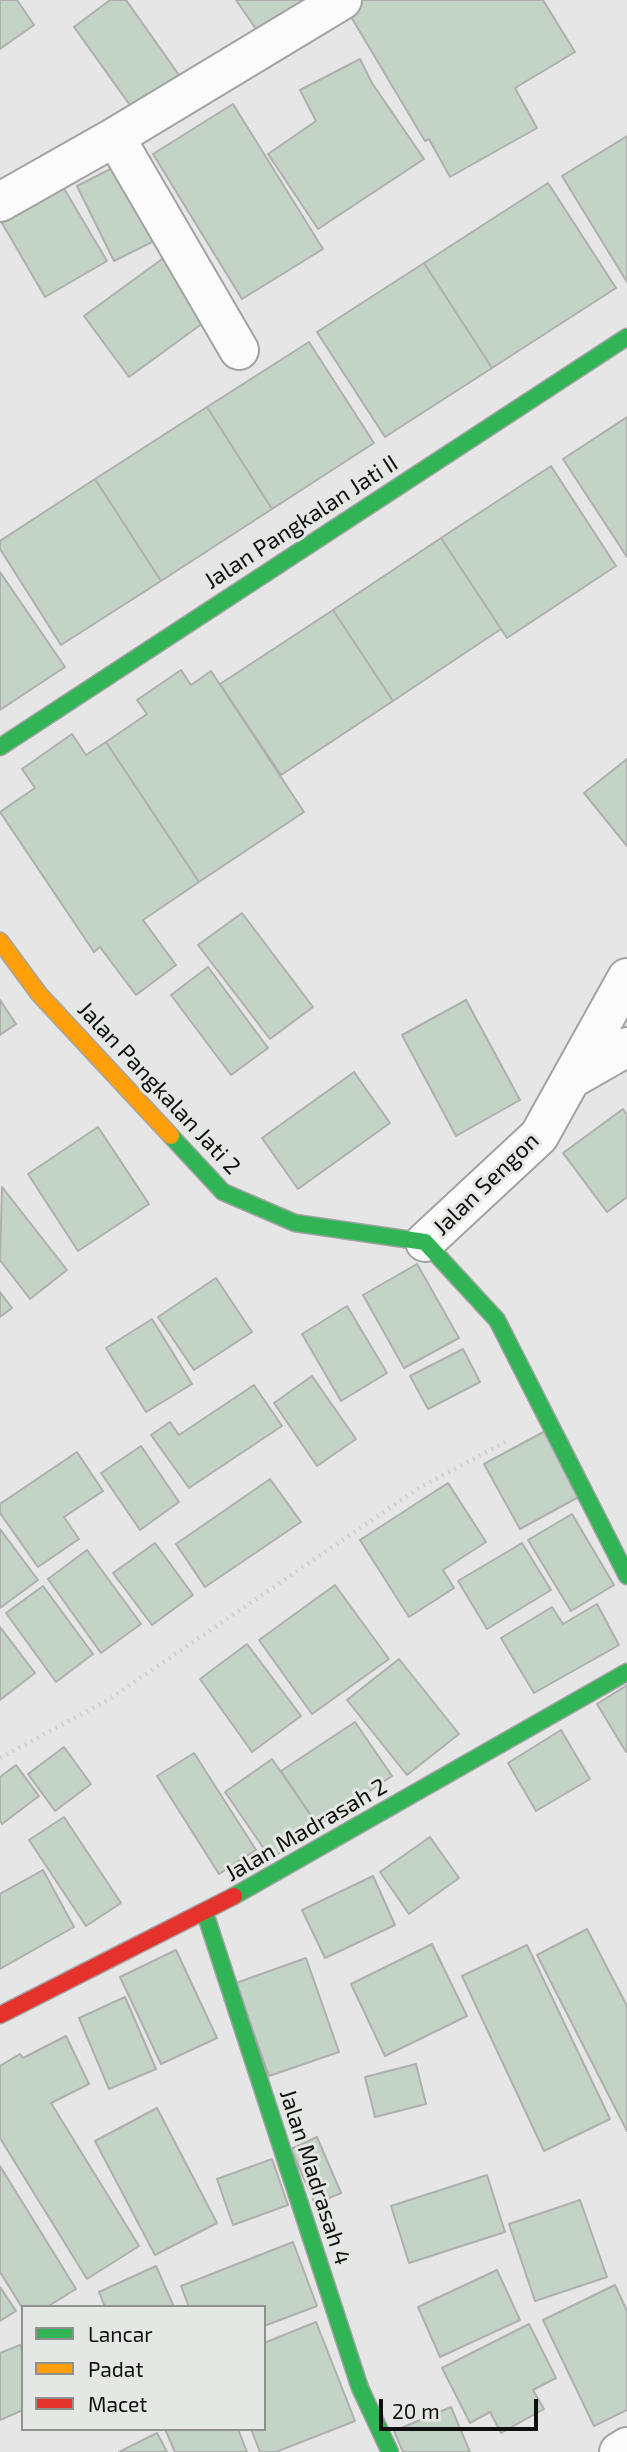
<!DOCTYPE html>
<html>
<head>
<meta charset="utf-8">
<style>
	body { margin:0 }
	#map { position:relative; width:627px; height:2452px; overflow:hidden; background:#e5e6e5; font-family:"Exo 2",sans-serif }
	canvas { display:block }
	.legend { position:absolute; left:21px; top:2305px; width:245px; height:126px; box-sizing:border-box; background:#e4e7e4; border:2px solid #8f918f; margin:0; padding:9px 12px; list-style:none; font-size:21px; color:#0f100f }
	.legend li { display:flex; align-items:center; gap:14px; height:35px }
	.legend b { width:35px; border:2px solid #8f918f }
	.scale { position:absolute; left:379px; top:2399px; width:159px; height:32px; box-sizing:border-box; border:4px solid #0f100f; border-top:0; padding-left:9px; font-size:21px; line-height:24px; white-space:nowrap; color:#0f100f; -webkit-text-stroke:5px #e4e7e4; paint-order:stroke }
</style>
</head>
<body>
<div id="map">
<canvas width="627" height="2452"></canvas>
<ul class="legend">
<li><b style="height:9px;background:#30b455"></b>Lancar</li>
<li><b style="height:9px;background:#ff9f0a"></b>Padat</li>
<li><b style="height:9px;background:#e5322d"></b>Macet</li>
</ul>
<div class="scale">20 m</div>
</div>
<script>
const ctx = document.querySelector('canvas').getContext('2d');
ctx.lineJoin = 'round';
function fillPath(path, color) { ctx.fillStyle = color; ctx.fill(path, 'evenodd'); }
const toPath = rows => new Path2D(rows.map(r => 'M' + r).join(''));
function strokePath(path, color, width, dash) { ctx.strokeStyle = color; ctx.lineWidth = width; ctx.lineCap = dash ? 'butt' : 'round'; ctx.setLineDash(dash || []); ctx.stroke(path); }
function write(font, color, halo, rows, align = 'center') {
  ctx.font = font + ' "Exo 2",sans-serif'; ctx.lineWidth = 6; ctx.setLineDash([]); ctx.textBaseline = 'middle'; ctx.strokeStyle = halo; ctx.fillStyle = color; for (const [text, x, y, turn = 0] of rows) {
    ctx.save(); ctx.translate(x, y); ctx.rotate((+turn || 0) * Math.PI / 180); ctx.textAlign = isNaN(turn) ? turn : align; if (halo) ctx.strokeText(text, 0, 0); ctx.fillText(text, 0, 0); ctx.restore();
  }
}
const building = toPath([
	[0,0,17,0,34,25,0,49,0,0],
	[110,0,126,0,179,75,132,108,74,27,110,0],
	[236,0,303,0,306,4,260,35,236,0],
	[353,0,543,0,575,52,515,88,537,128,450,177,429,139,425,141,344,5,353,0],
	[360,59,372,83,424,159,318,229,268,154,316,121,300,90,360,59],
	[233,104,323,249,242,299,153,154,233,104],
	[627,136,627,282,562,176,627,136],
	[122,163,160,238,114,261,77,186,122,163],
	[548,183,616,288,492,368,424,263,548,183],
	[63,187,107,261,45,297,2,223,63,187],
	[169,254,214,315,129,377,84,316,169,254],
	[424,263,492,368,385,437,317,332,424,263],
	[309,342,374,443,272,509,207,407,309,342],
	[207,407,272,509,161,581,95,479,207,407],
	[627,417,627,557,563,459,627,417],
	[551,466,616,566,507,638,441,538,551,466],
	[95,479,161,581,61,645,0,549,0,541,95,479],
	[441,538,501,629,393,701,333,610,441,538],
	[0,572,65,667,0,710,0,572],
	[333,610,393,701,281,775,220,684,333,610],
	[181,670,191,685,211,671,304,812,199,882,106,742,147,714,137,700,181,670],
	[72,734,86,755,106,742,199,882,143,920,176,965,136,995,100,947,94,952,0,812,35,788,22,769,72,734],
	[627,759,627,846,584,793,627,759],
	[242,913,313,1007,270,1039,198,945,242,913],
	[208,967,268,1048,231,1075,171,995,208,967],
	[0,1000,16,1024,0,1035,0,1000],
	[466,1000,520,1100,456,1136,402,1035,466,1000],
	[354,1072,390,1123,298,1189,262,1138,354,1072],
	[623,1109,627,1115,627,1197,607,1212,563,1153,623,1109],
	[98,1127,149,1204,78,1251,28,1174,98,1127],
	[2,1187,67,1270,30,1299,0,1260,2,1187],
	[417,1264,459,1338,404,1368,363,1295,417,1264],
	[216,1278,252,1332,194,1370,158,1317,216,1278],
	[0,1292,12,1308,0,1317,0,1292],
	[347,1306,387,1373,341,1401,302,1334,347,1306],
	[152,1319,192,1384,146,1412,106,1348,152,1319],
	[463,1349,480,1382,428,1409,410,1376,463,1349],
	[312,1376,356,1439,317,1466,274,1403,312,1376],
	[254,1385,282,1426,189,1488,151,1435,170,1422,179,1435,254,1385],
	[549,1429,584,1494,520,1529,484,1464,549,1429],
	[141,1446,179,1502,140,1530,101,1473,141,1446],
	[77,1452,103,1491,64,1517,79,1539,38,1567,0,1513,0,1504,77,1452],
	[270,1479,301,1522,205,1587,176,1544,270,1479],
	[448,1483,486,1542,443,1570,454,1588,409,1617,360,1540,448,1483],
	[572,1514,614,1585,571,1611,528,1540,572,1514],
	[0,1529,38,1580,0,1608,0,1529],
	[155,1543,193,1595,152,1625,113,1573,155,1543],
	[522,1543,551,1590,487,1629,458,1581,522,1543],
	[87,1550,141,1624,101,1653,48,1579,87,1550],
	[335,1585,389,1659,312,1714,259,1640,335,1585],
	[43,1586,93,1654,56,1682,6,1613,43,1586],
	[597,1604,619,1645,534,1693,501,1638,552,1607,563,1624,597,1604],
	[0,1627,35,1673,0,1700,0,1627],
	[247,1644,301,1716,252,1752,200,1679,247,1644],
	[399,1659,459,1734,407,1775,347,1700,399,1659],
	[627,1685,627,1751,626,1752,597,1704,627,1685],
	[355,1722,392,1776,318,1826,281,1771,355,1722],
	[561,1730,590,1779,536,1811,508,1763,561,1730],
	[64,1747,91,1784,55,1811,28,1774,64,1747],
	[194,1753,256,1850,219,1874,157,1776,194,1753],
	[272,1759,318,1826,271,1859,225,1792,272,1759],
	[16,1765,39,1796,2,1824,0,1820,0,1777,16,1765],
	[64,1817,121,1903,86,1926,29,1840,64,1817],
	[430,1837,459,1878,409,1914,380,1872,430,1837],
	[43,1870,74,1927,0,1969,0,1894,43,1870],
	[373,1876,395,1925,325,1958,302,1910,373,1876],
	[587,1929,627,2006,627,2131,537,1955,587,1929],
	[432,1944,467,2016,385,2056,351,1984,432,1944],
	[527,1945,610,2119,544,2151,462,1976,527,1945],
	[176,1950,217,2038,161,2064,120,1977,176,1950],
	[306,1958,339,2052,269,2076,236,1983,306,1958],
	[125,1997,156,2069,109,2089,79,2018,125,1997],
	[66,2036,89,2084,51,2103,139,2246,87,2279,0,2138,0,2066,20,2054,23,2058,66,2036],
	[416,2064,426,2104,375,2117,365,2077,416,2064],
	[157,2108,217,2223,155,2255,95,2141,157,2108],
	[317,2137,341,2193,315,2204,291,2149,317,2137],
	[272,2159,288,2205,233,2225,217,2179,272,2159],
	[0,2166,76,2289,47,2307,23,2307,23,2309,0,2272,0,2166],
	[487,2175,505,2232,409,2263,391,2206,487,2175],
	[580,2200,607,2277,535,2301,509,2224,580,2200],
	[293,2242,317,2306,264,2326,264,2307,189,2307,181,2286,293,2242],
	[156,2266,174,2307,105,2307,99,2292,156,2266],
	[497,2270,520,2320,440,2357,418,2307,497,2270],
	[615,2285,627,2311,627,2410,594,2426,543,2320,615,2285],
	[0,2287,16,2311,0,2321,0,2287],
	[316,2322,355,2421,276,2452,260,2452,251,2429,264,2429,264,2343,316,2322],
	[529,2324,556,2378,533,2390,544,2409,501,2433,490,2412,470,2423,442,2368,529,2324],
	[20,2345,23,2350,23,2410,0,2420,0,2353,20,2345],
	[451,2407,470,2452,403,2452,394,2431,451,2407],
	[165,2429,238,2429,247,2452,175,2452,165,2429],
	[157,2433,167,2452,119,2452,157,2433]
]);
const path = toPath([
	[0,1758,108,1700,419,1488,507,1441]
]);
const street = toPath([
	[115,137,239,350],
	[0,202,115,137,342,0],
	[571,1079,627,1047],
	[425,1242,539,1136,627,978],
	[619,2452,627,2447]
]);
const fast = toPath([
	[0,747,627,337],
	[171,1136,223,1192,295,1223,425,1242,497,1320,627,1576],
	[234,1896,627,1672],
	[205,1913,360,2388,390,2452]
]);
const slow = toPath([
	[0,941,39,994,171,1136]
]);
const jam = toPath([
	[0,2015,234,1896]
]);
const streetNames = [
	["Jalan Pangkalan Jati II",301,522,-33],
	["Jalan Pangkalan Jati 2",159,1088,47],
	["Jalan Sengon",486,1184,-44],
	["Jalan Madrasah 2",306,1830,-30],
	["Jalan Madrasah 4",315,2177,72]
];
fillPath(building, '#c3d3c5');
strokePath(building, '#afafaf', 2);
strokePath(street, '#a2a3a2', 42);
strokePath(fast, '#a2a3a2', 19);
strokePath(slow, '#a2a3a2', 19);
strokePath(jam, '#a2a3a2', 19);
strokePath(path, '#cfd0cf', 4.5, [2, 5]);
strokePath(street, '#fbfbfb', 38);
strokePath(fast, '#30b455', 16);
strokePath(slow, '#ff9f0a', 16);
strokePath(jam, '#e5322d', 16);
write('23px', '#0f100f', '#e4e7e4', streetNames);
</script>
</body>
</html>
